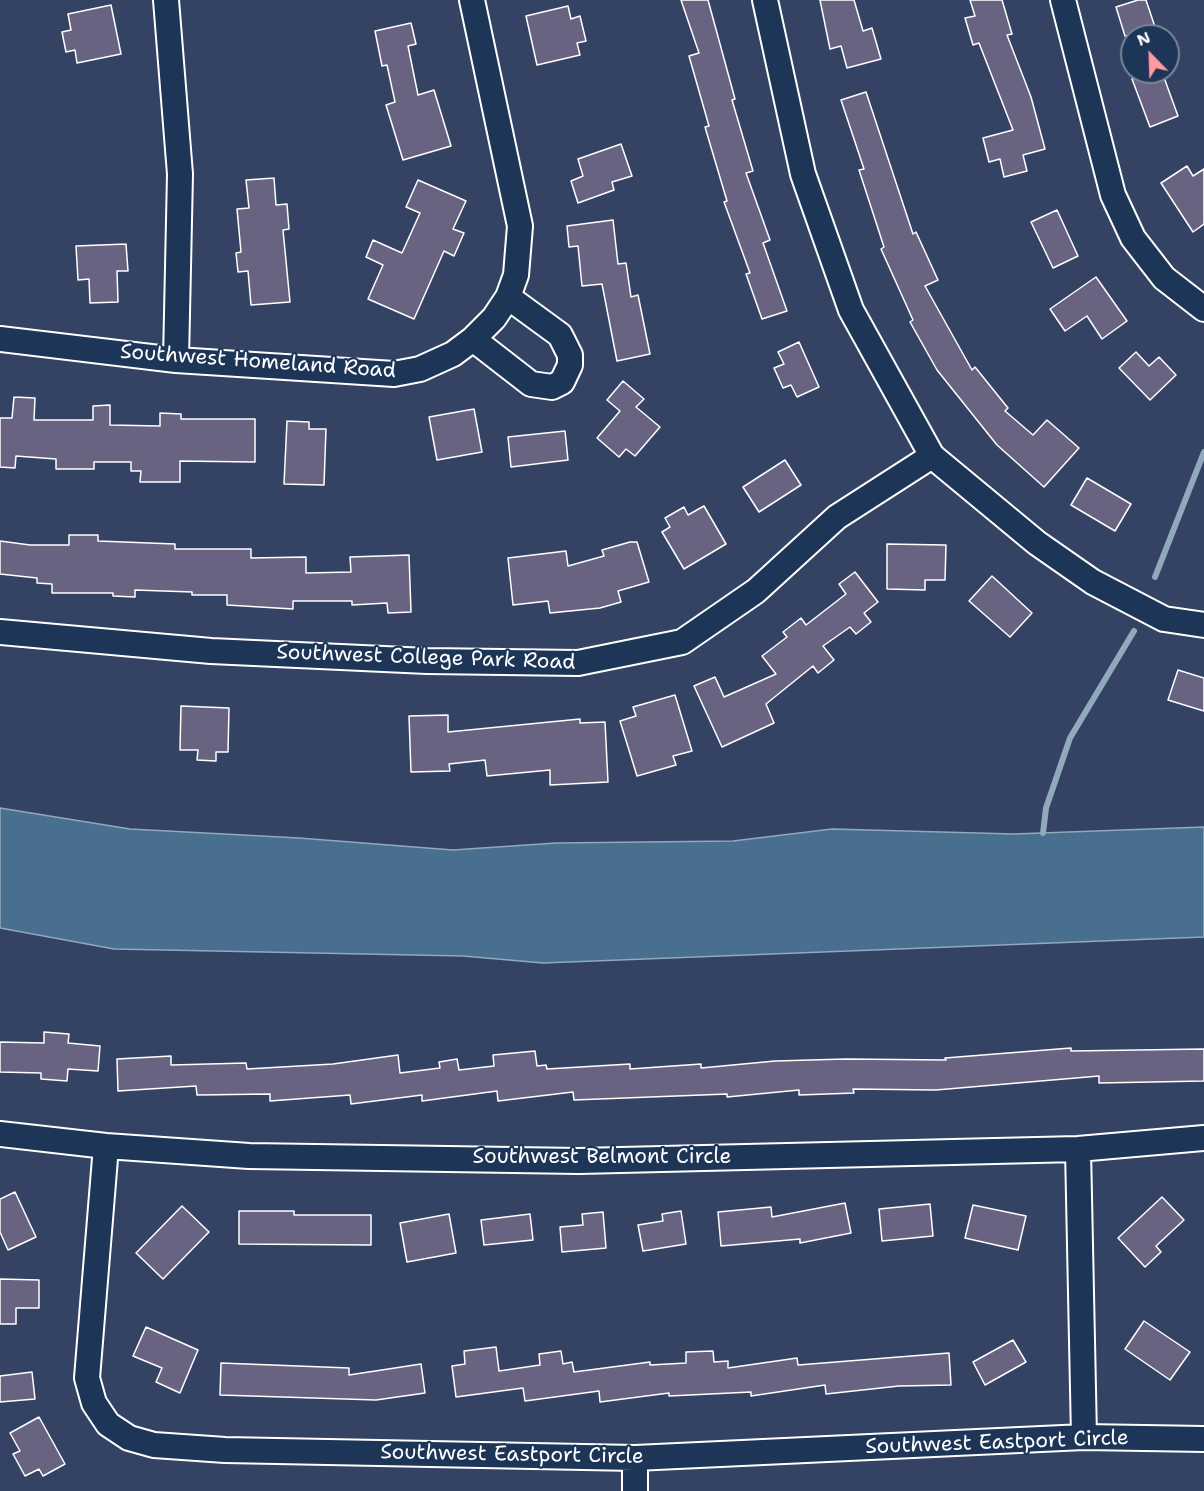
<!DOCTYPE html>
<html>
<head>
<meta charset="utf-8">
<style>
	body { margin:0 }
	#map { position:relative; width:1204px; height:1491px; overflow:hidden; background:#344363; font-family:"Shantell Sans",sans-serif }
	canvas { display:block }
	.north { position:absolute; left:1120px; top:24px; width:60px; height:60px; box-sizing:border-box; background:#1d3557; border:2px solid #77869a; border-radius:50%; rotate:337deg; font-size:16px; font-weight:700; line-height:24px; text-align:center; color:#fff }
	.north::after { content:''; display:block; margin:auto; width:21px; height:27px; background:#ff9aa2; clip-path:polygon(50% 0,100% 100%,50% 72%,0 100%) }
</style>
</head>
<body>
<div id="map">
<canvas width="1204" height="1491"></canvas>
<div class="north">N</div>
</div>
<script>
const ctx = document.querySelector('canvas').getContext('2d');
ctx.lineJoin = 'round';
function fillPath(path, color) { ctx.fillStyle = color; ctx.fill(path, 'evenodd'); }
const toPath = rows => new Path2D(rows.map(r => 'M' + r).join(''));
function strokePath(path, color, width, dash) { ctx.strokeStyle = color; ctx.lineWidth = width; ctx.lineCap = dash ? 'butt' : 'round'; ctx.setLineDash(dash || []); ctx.stroke(path); }
function write(font, color, halo, rows, align = 'center') {
  ctx.font = font + ' "Shantell Sans",sans-serif'; ctx.lineWidth = 4.5; ctx.setLineDash([]); ctx.textBaseline = 'middle'; ctx.strokeStyle = halo; ctx.fillStyle = color; for (const [text, x, y, turn = 0] of rows) {
    ctx.save(); ctx.translate(x, y); ctx.rotate((+turn || 0) * Math.PI / 180); ctx.textAlign = isNaN(turn) ? turn : align; if (halo) ctx.strokeText(text, 0, 0); ctx.fillText(text, 0, 0); ctx.restore();
  }
}
const water = toPath([
	[0,808,130,829,299,838,453,850,556,843,733,841,832,829,1014,834,1204,827,1204,937,543,963,463,956,114,949,0,928,0,808]
]);
const stream = toPath([
	[1155,577,1204,452],
	[1043,833,1046,808,1070,738,1134,631]
]);
const building = toPath([
	[681,0,708,0,735,99,732,100,753,171,746,173,770,240,763,243,787,311,762,319,746,274,750,273,724,202,727,201,705,127,709,126,689,56,699,53,681,0],
	[820,0,854,0,863,31,872,28,881,59,847,68,841,46,830,49,820,0],
	[970,0,1002,0,1012,34,1007,35,1031,97,1045,149,1023,155,1027,171,1004,177,1000,159,989,162,983,138,1013,130,979,43,973,45,965,18,975,16,970,0],
	[1138,0,1146,0,1158,36,1125,36,1116,7,1138,0],
	[111,5,121,54,77,63,75,50,66,52,62,32,71,30,68,14,111,5],
	[568,6,571,19,580,16,586,41,577,43,580,55,537,65,526,16,568,6],
	[411,23,416,44,408,46,418,95,434,90,451,146,403,160,386,105,395,102,387,65,382,66,375,31,411,23],
	[1151,72,1162,72,1178,116,1150,127,1132,79,1151,72],
	[866,92,913,234,916,232,938,280,925,286,972,370,975,367,1008,408,1005,411,1033,435,1047,420,1079,448,1044,487,997,445,937,370,910,322,913,320,881,249,884,247,859,170,864,169,841,100,866,92],
	[621,144,632,176,612,182,614,190,578,203,571,181,583,176,578,159,621,144],
	[1187,166,1193,176,1204,169,1204,224,1193,232,1161,183,1187,166],
	[274,178,276,205,287,204,289,229,283,230,290,302,251,305,248,271,238,272,236,253,241,252,237,209,249,208,246,180,274,178],
	[418,180,466,201,453,229,464,233,454,256,444,251,414,319,368,299,383,265,366,257,373,240,402,253,420,213,406,207,418,180],
	[1057,210,1078,256,1053,268,1031,222,1057,210],
	[613,220,618,264,626,263,631,297,638,295,650,354,617,361,602,284,582,286,578,246,569,247,567,226,613,220],
	[126,244,128,271,117,271,118,302,90,303,89,279,78,280,76,246,126,244],
	[1096,277,1127,321,1102,339,1087,316,1065,331,1050,309,1096,277],
	[799,342,819,387,797,397,791,385,783,388,774,368,784,364,778,352,799,342],
	[1136,352,1149,366,1159,357,1176,375,1150,400,1119,368,1136,352],
	[623,381,644,399,636,407,660,427,635,456,626,449,619,457,597,438,620,411,607,400,623,381],
	[14,397,35,398,34,420,93,420,93,406,110,405,110,425,160,426,160,413,181,414,181,419,255,419,255,462,180,461,180,482,140,482,141,471,131,471,131,462,94,462,94,469,56,469,56,459,16,456,15,468,0,467,0,418,12,418,14,397],
	[474,409,482,452,437,460,429,417,474,409],
	[287,421,309,422,309,429,326,429,324,485,284,484,287,421],
	[565,431,568,460,511,467,508,437,565,431],
	[785,460,801,485,759,512,743,487,785,460],
	[1087,478,1131,504,1115,531,1071,505,1087,478],
	[704,506,726,544,684,569,662,532,670,527,665,518,684,507,688,515,704,506],
	[69,535,98,535,98,541,175,544,175,549,251,549,251,558,306,557,306,573,351,572,350,557,409,555,411,612,388,613,387,603,352,605,352,601,293,601,293,609,227,605,227,595,192,595,192,592,135,590,135,597,113,596,113,593,52,593,52,584,37,583,37,578,0,574,0,541,30,545,69,545,69,535],
	[630,542,637,542,649,582,618,591,621,602,600,608,550,613,548,601,513,605,508,558,566,551,568,566,604,556,602,550,630,542],
	[887,544,946,545,945,580,925,580,925,590,887,589,887,544],
	[855,572,878,602,864,613,871,622,856,634,850,627,823,646,834,660,818,673,813,666,766,704,774,723,722,747,694,686,715,677,724,697,776,674,762,656,787,637,783,632,801,618,806,625,846,594,839,584,855,572],
	[992,576,1032,613,1010,637,969,601,992,576],
	[1178,670,1204,678,1204,711,1168,700,1178,670],
	[675,695,692,751,673,756,676,765,637,776,620,721,636,716,633,707,675,695],
	[181,706,229,708,228,752,216,752,216,761,197,760,198,750,180,750,181,706],
	[448,715,448,732,580,719,580,723,605,722,608,782,550,785,550,770,487,776,485,760,449,764,450,771,411,772,409,716,448,715],
	[44,1032,69,1034,68,1043,100,1046,98,1071,68,1069,67,1081,41,1079,41,1073,0,1072,0,1042,44,1043,44,1032],
	[1071,1048,1071,1051,1204,1049,1204,1081,1099,1083,1099,1076,936,1090,853,1089,854,1093,799,1095,799,1090,727,1097,727,1094,574,1100,573,1092,498,1101,497,1091,422,1101,422,1095,351,1104,350,1095,270,1101,270,1094,197,1095,196,1086,118,1091,117,1059,171,1056,171,1065,246,1063,247,1069,333,1064,398,1055,400,1073,440,1068,439,1062,457,1059,459,1070,494,1066,493,1055,535,1051,537,1066,546,1065,547,1069,630,1064,630,1069,701,1064,701,1068,775,1061,846,1059,946,1060,945,1058,1071,1048],
	[15,1192,36,1237,8,1250,0,1232,0,1199,15,1192],
	[1162,1197,1184,1220,1156,1246,1161,1252,1145,1267,1118,1238,1162,1197],
	[845,1203,851,1233,800,1243,800,1239,721,1246,718,1212,771,1207,772,1217,845,1203],
	[930,1204,933,1236,882,1241,879,1209,930,1204],
	[973,1205,1026,1216,1018,1250,965,1238,973,1205],
	[182,1206,209,1232,163,1279,136,1253,182,1206],
	[239,1211,294,1211,294,1215,371,1215,371,1245,239,1244,239,1211],
	[681,1211,686,1244,643,1251,638,1225,663,1221,662,1214,681,1211],
	[603,1212,606,1248,562,1252,560,1227,583,1225,582,1214,603,1212],
	[449,1214,456,1253,407,1262,400,1223,449,1214],
	[530,1214,533,1240,484,1245,481,1220,530,1214],
	[0,1279,39,1280,39,1308,16,1308,16,1324,0,1324,0,1279],
	[1144,1321,1190,1352,1170,1380,1125,1349,1144,1321],
	[146,1327,198,1350,180,1393,156,1382,162,1368,133,1356,146,1327],
	[1013,1340,1026,1362,985,1385,973,1362,1013,1340],
	[496,1347,499,1371,540,1365,539,1354,561,1351,563,1364,572,1362,574,1372,650,1362,650,1365,686,1363,686,1352,713,1351,714,1362,728,1361,728,1368,797,1358,798,1365,949,1353,951,1385,899,1386,826,1394,825,1385,751,1396,751,1392,669,1396,669,1393,600,1402,599,1391,525,1401,523,1388,456,1397,452,1366,465,1364,464,1351,496,1347],
	[221,1363,349,1368,349,1375,421,1364,425,1393,376,1400,220,1395,221,1363],
	[32,1372,35,1399,0,1402,0,1376,32,1372],
	[39,1417,65,1464,43,1476,39,1469,25,1476,13,1454,20,1451,10,1433,39,1417]
]);
const minor = toPath([
	[166,0,180,174,176,360],
	[765,0,803,174,851,310,932,456,1037,543,1093,582,1164,619,1204,625],
	[1063,0,1113,195,1133,238,1164,278,1204,309],
	[0,339,176,360,394,374,420,369,453,354,473,339,494,318,508,297,516,275,520,226,472,0],
	[473,339,531,384,552,387,562,382,570,365,570,355,560,335,508,297],
	[0,632,211,651,427,661,578,663,682,642,756,591,837,517,932,456],
	[0,1134,106,1146,249,1156,579,1161,1078,1149,1204,1138],
	[106,1146,87,1378,94,1403,108,1424,129,1438,154,1445,225,1450,635,1458,1084,1437,1204,1439],
	[1078,1149,1084,1437],
	[635,1458,635,1491]
]);
const streetNames = [
	["Southwest Homeland Road",258,362,4],
	["Southwest College Park Road",426,658,2],
	["Southwest Belmont Circle",602,1158],
	["Southwest Eastport Circle",997,1443,-2],
	["Southwest Eastport Circle",512,1455,1]
];
fillPath(water, '#486f90');
strokePath(water, '#91a9bc', 1.5);
strokePath(stream, '#91a9bc', 6);
fillPath(building, '#686380');
strokePath(building, '#fff', 1.5);
strokePath(minor, '#fff', 28);
strokePath(minor, '#1d3557', 24);
write('21px', '#fff', '#1d3557', streetNames);
</script>
</body>
</html>
